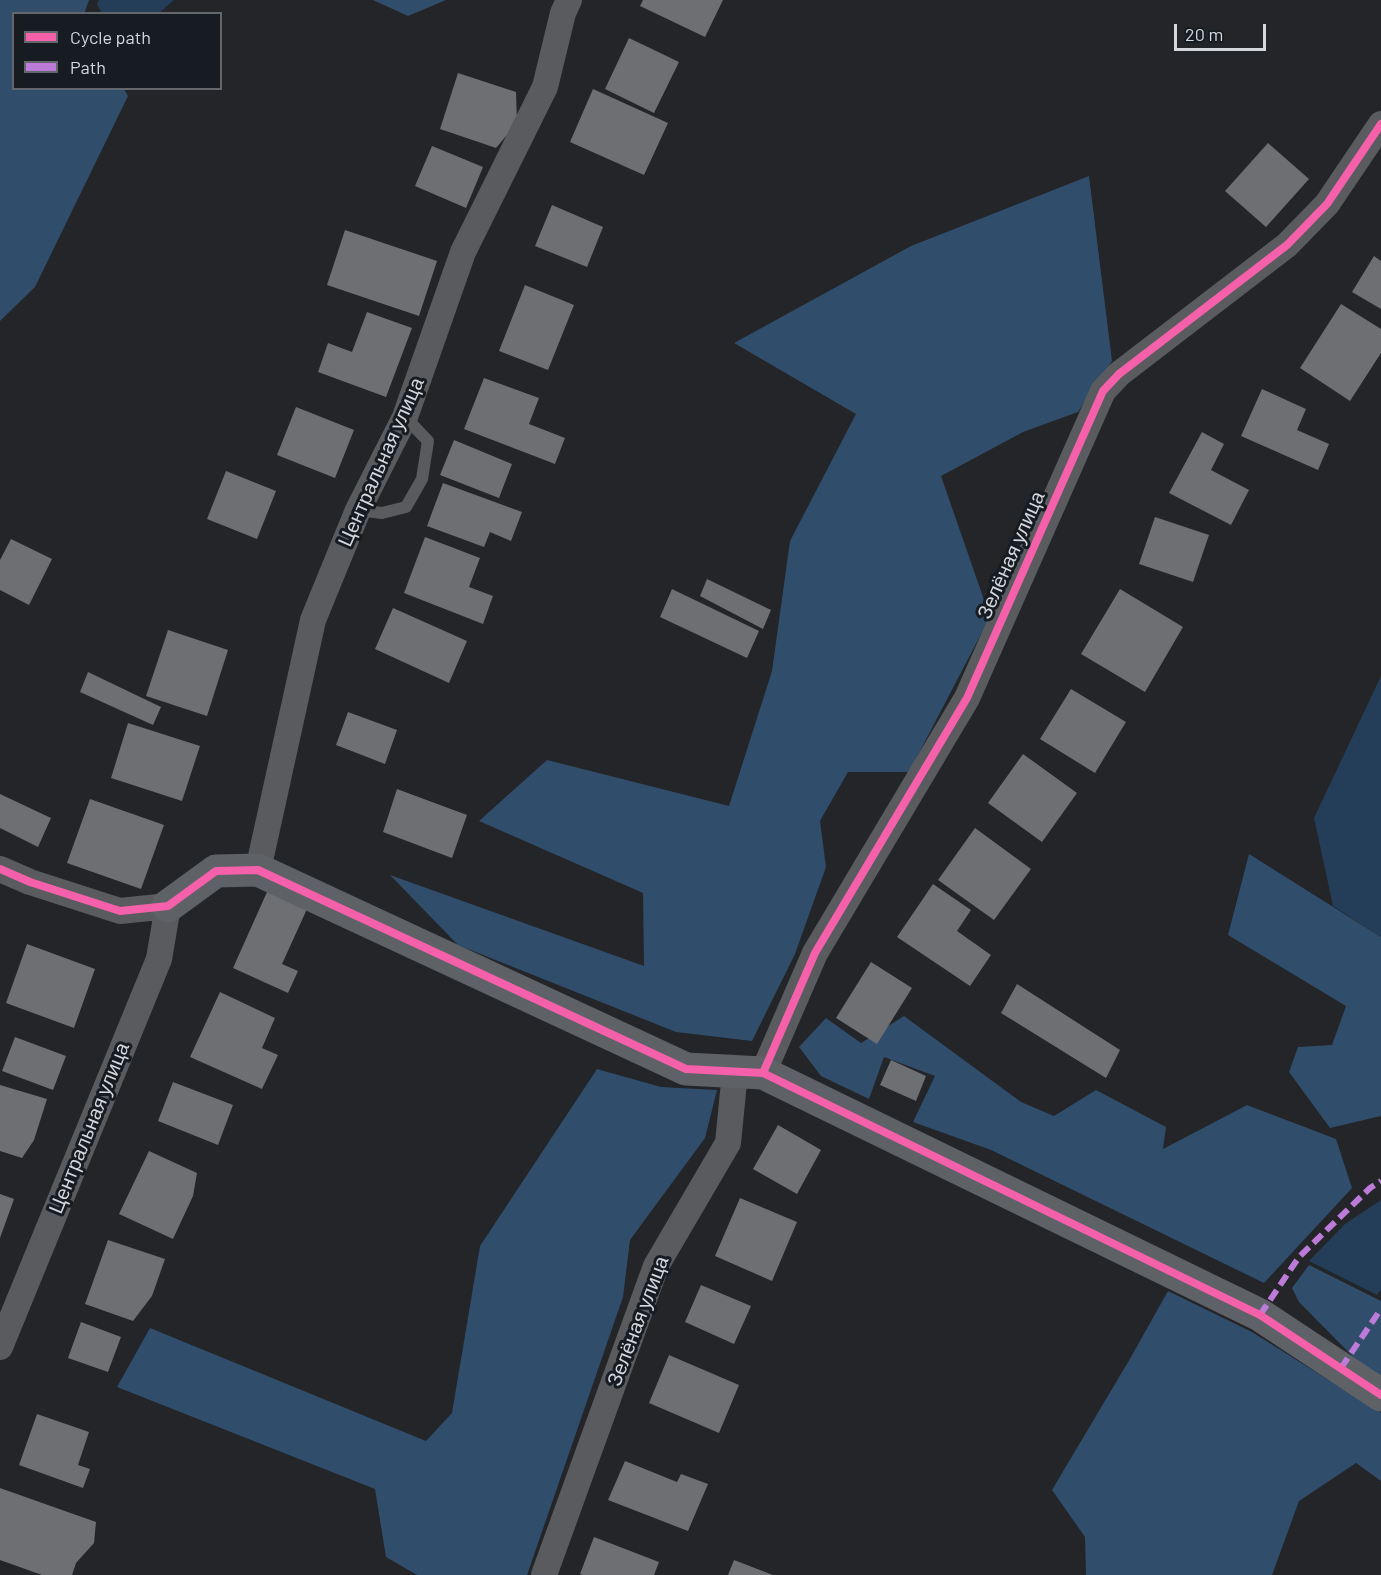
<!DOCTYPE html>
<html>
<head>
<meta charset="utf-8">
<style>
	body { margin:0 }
	#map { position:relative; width:1381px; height:1575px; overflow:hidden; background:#232528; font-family:Barlow,sans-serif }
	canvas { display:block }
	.legend { position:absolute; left:12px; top:12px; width:210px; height:78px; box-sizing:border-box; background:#171c22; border:2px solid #63676c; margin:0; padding:8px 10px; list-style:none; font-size:18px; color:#d4d7db }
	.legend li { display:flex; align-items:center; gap:12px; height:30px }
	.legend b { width:30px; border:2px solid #63676c }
	.scale { position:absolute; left:1174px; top:24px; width:92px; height:27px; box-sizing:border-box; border:3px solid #d4d7db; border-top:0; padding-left:8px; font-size:18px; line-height:21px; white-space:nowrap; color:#d4d7db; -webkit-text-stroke:4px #171c22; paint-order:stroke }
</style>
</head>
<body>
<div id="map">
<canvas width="1381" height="1575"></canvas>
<ul class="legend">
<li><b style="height:8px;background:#f560ab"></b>Cycle path</li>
<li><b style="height:8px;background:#bd7bd9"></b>Path</li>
</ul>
<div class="scale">20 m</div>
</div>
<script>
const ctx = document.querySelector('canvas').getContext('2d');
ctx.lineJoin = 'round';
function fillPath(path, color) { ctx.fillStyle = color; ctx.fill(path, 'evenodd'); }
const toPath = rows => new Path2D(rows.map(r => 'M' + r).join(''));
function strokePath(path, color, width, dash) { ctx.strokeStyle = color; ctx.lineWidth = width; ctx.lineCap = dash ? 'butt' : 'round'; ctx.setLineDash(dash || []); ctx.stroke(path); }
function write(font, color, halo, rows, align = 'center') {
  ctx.font = font + ' Barlow,sans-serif'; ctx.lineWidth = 6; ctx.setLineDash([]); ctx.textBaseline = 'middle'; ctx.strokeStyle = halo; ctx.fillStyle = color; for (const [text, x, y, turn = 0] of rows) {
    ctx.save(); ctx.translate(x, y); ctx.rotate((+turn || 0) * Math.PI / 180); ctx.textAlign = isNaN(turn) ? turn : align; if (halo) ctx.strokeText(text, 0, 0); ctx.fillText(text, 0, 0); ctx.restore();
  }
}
const green = toPath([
	[99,0,174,0,159,13,102,14,97,4],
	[1381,676,1381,937,1333,906,1314,818],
	[1381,1200,1381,1290,1377,1295,1309,1261,1345,1224]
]);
const forest = toPath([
	[0,0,89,0,85,11,86,13,14,14,14,88,124,89,128,96,35,287,0,321],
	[373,0,446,0,408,16],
	[1089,176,1112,361,1078,412,1023,432,941,476,990,617,909,772,848,772,820,821,826,867,795,954,752,1041,676,1032,458,945,390,875,644,966,643,893,479,821,547,760,729,806,772,671,790,541,856,414,734,343,911,246],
	[1249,854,1381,937,1381,1116,1330,1128,1289,1072,1298,1047,1332,1045,1346,1006,1228,935],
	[904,1016,1021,1102,1054,1116,1096,1090,1166,1127,1163,1149,1247,1105,1336,1139,1352,1188,1264,1283,991,1150,913,1122,935,1076,884,1057,869,1099,821,1076,799,1047,826,1018,861,1043],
	[597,1069,661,1087,717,1090,705,1138,630,1240,623,1297,527,1575,417,1575,386,1557,375,1489,117,1387,150,1328,426,1441,452,1413,480,1246],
	[1309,1265,1381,1301,1381,1383,1374,1378,1299,1302,1292,1288],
	[1168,1291,1252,1332,1381,1413,1381,1481,1356,1463,1299,1501,1272,1575,1086,1575,1085,1537,1052,1490,1131,1357]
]);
const building = toPath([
	[643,0,723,0,705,37,640,6],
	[629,38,679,62,654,113,605,89],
	[458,73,516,92,517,123,496,148,440,129],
	[593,89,668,123,644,175,570,142],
	[1268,143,1309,179,1266,227,1225,191],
	[432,146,483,167,466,208,415,186],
	[552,205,603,227,587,267,535,246],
	[345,230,437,261,419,316,327,285],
	[1374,256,1381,261,1381,309,1352,292],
	[525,285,574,305,548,370,499,351],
	[1341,304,1381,329,1381,353,1350,401,1300,368],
	[367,312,412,328,386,397,318,372,328,343,352,352],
	[484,378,539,398,529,424,565,438,555,464,464,429],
	[1262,389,1306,409,1297,430,1329,444,1318,470,1241,436],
	[296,407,354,430,335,478,277,455],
	[1202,432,1224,444,1211,470,1249,490,1231,525,1169,493],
	[454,440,512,464,499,498,440,475],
	[226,471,276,491,257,539,207,519],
	[443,483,522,512,511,541,490,532,484,547,427,526],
	[1155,517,1209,535,1193,582,1139,564],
	[425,537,480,558,469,587,493,596,483,624,404,593],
	[11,539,52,559,29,605,0,590,0,560],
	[707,579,771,610,763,629,700,596],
	[672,589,759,631,747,658,660,617],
	[1120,589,1183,627,1145,692,1081,654],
	[393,608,467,641,449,683,375,649],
	[168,630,228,650,207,716,146,696],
	[88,672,161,707,153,725,80,692],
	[1071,689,1126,722,1095,773,1040,739],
	[348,712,397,730,385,764,336,745],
	[128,723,200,746,182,801,111,778],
	[1023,754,1077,793,1042,842,988,803],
	[397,789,467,815,452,858,383,832],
	[0,794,51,818,38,847,0,828],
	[90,799,164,825,141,889,67,863],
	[975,828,1031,869,994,920,938,880],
	[933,884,971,910,957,931,991,955,970,986,897,937],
	[267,892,307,909,282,964,298,971,288,993,233,968],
	[27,944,95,969,74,1028,6,1003],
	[871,962,912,988,877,1044,836,1018],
	[1017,984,1120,1050,1106,1078,1001,1013],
	[220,992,275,1018,262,1048,278,1055,262,1089,190,1057],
	[15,1037,66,1056,53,1090,2,1071],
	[891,1060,926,1076,916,1101,880,1085],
	[173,1082,233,1105,218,1145,158,1121],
	[0,1085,47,1099,34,1140,22,1158,0,1151],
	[778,1125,821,1150,797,1194,753,1169],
	[149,1151,197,1173,193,1196,173,1239,119,1214],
	[0,1194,14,1199,0,1238],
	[740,1198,797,1222,772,1281,715,1256],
	[108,1240,165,1259,152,1296,133,1321,85,1304],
	[701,1285,751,1306,734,1344,685,1322],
	[81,1322,121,1337,108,1372,68,1358],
	[669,1355,739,1385,719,1433,649,1403],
	[37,1414,89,1432,78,1465,90,1469,83,1488,19,1465],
	[625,1461,677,1482,681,1474,708,1484,688,1531,608,1500],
	[0,1488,96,1522,94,1543,76,1563,72,1575,42,1575,0,1560],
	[594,1537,659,1562,654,1575,583,1575,580,1574],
	[734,1560,773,1575,728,1575]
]);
const lane = toPath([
	[358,510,382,513,406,507,422,479,428,441,405,417]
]);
const street = toPath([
	[0,869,30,882,120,911,168,906,159,959,0,1347],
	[258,870,313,620,358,510,405,417,463,252,545,87,563,13,569,0],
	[763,1073,815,953,967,698,1103,391,1119,374,1287,245,1327,204,1381,124],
	[544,1575,656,1266,728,1143,735,1072]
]);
const secondary = toPath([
	[168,906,216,871,258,870,686,1069,763,1073,1260,1315,1381,1395]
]);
const quiet = toPath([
	[1260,1315,1299,1257,1370,1188,1381,1181],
	[1341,1368,1381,1309]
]);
const cycleway = toPath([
	[0,869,30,882,120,911,168,906,216,871,258,870,686,1069,763,1073,1260,1315,1381,1395],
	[763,1073,815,953,967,698,1103,391,1119,374,1287,245,1327,204,1381,124]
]);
const streetNames = [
	["Центральная улица",381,462,-66],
	["Зелёная улица",1011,555,-66],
	["Центральная улица",89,1128,-68],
	["Зелёная улица",638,1321,-69]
];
fillPath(green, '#243d58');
fillPath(forest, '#304d6b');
fillPath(building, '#6d6f72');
strokePath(lane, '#595b5e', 12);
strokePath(street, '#595b5e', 26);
strokePath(secondary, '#5e6166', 33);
strokePath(quiet, '#bd7bd9', 6, [12, 6]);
strokePath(cycleway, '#f560ab', 8);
write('20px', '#d4d7db', '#171c22', streetNames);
</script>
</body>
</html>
